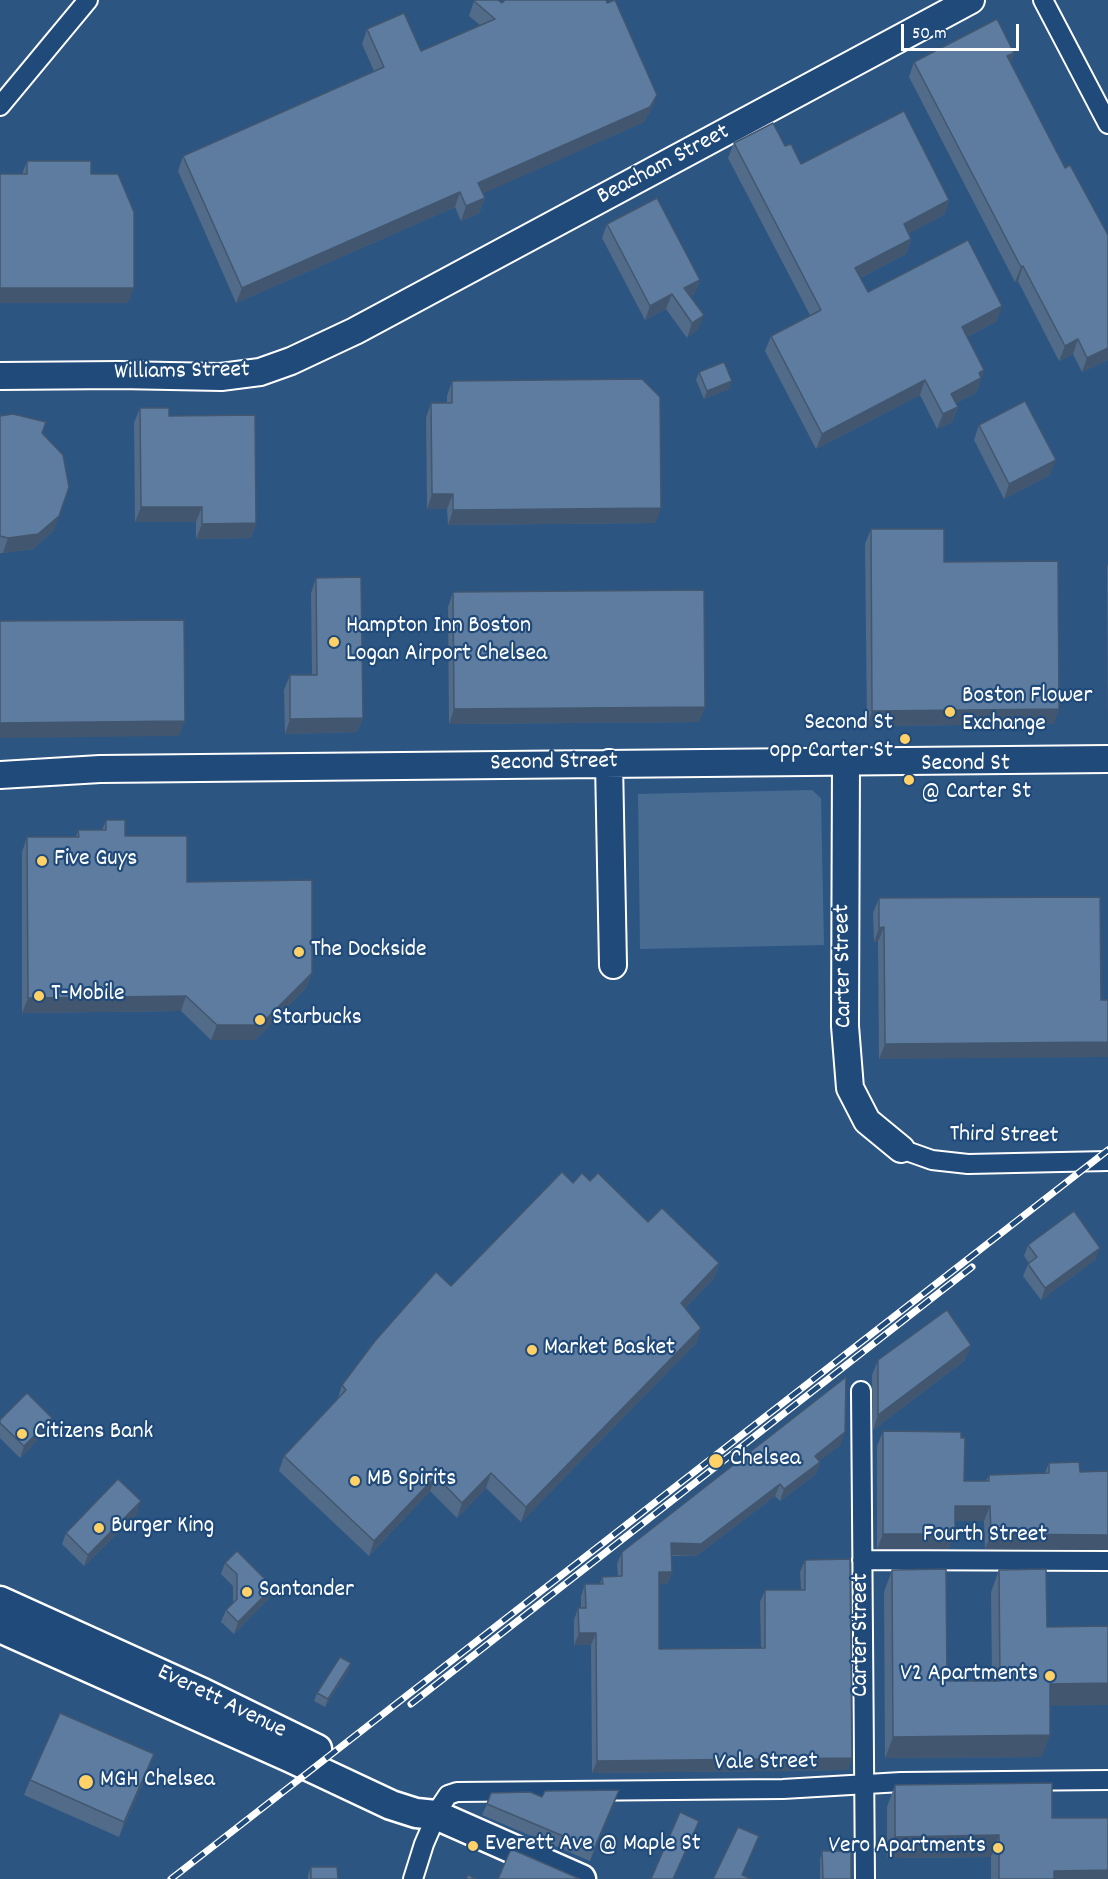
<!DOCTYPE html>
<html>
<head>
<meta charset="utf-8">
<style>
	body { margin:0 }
	#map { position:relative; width:1108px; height:1879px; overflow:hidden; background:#2c5582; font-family:Dekko,sans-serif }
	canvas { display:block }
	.scale { position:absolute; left:901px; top:24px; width:118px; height:27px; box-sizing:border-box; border:3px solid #fff; border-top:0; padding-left:8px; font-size:18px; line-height:21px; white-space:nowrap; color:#fff; -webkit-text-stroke:4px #1f4a7a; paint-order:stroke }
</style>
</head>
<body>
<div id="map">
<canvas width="1108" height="1879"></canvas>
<div class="scale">50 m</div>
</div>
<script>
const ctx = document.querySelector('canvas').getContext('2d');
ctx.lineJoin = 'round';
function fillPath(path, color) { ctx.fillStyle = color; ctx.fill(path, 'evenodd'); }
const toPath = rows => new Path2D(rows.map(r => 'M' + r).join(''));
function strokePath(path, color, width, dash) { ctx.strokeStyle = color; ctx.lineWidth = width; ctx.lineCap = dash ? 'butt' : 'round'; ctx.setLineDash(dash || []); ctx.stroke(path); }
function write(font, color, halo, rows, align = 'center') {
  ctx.font = font + ' Dekko,sans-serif'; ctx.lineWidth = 4.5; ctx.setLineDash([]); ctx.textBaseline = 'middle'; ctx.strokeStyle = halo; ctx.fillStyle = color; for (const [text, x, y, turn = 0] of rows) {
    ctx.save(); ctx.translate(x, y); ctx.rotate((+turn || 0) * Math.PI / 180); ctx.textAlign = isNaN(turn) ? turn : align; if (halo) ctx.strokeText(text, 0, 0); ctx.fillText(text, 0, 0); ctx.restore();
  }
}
const green = toPath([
	[812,790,821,798,824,945,640,949,638,794]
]);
const minor = toPath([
	[1043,0,1108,124],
	[0,106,88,0],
	[901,1149,932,1160,968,1164,1108,1161],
	[861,1391,865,1879],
	[862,1560,1108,1561],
	[413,1879,424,1844,440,1807,448,1795,457,1792,783,1789,901,1782,1108,1780]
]);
const secondary = toPath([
	[0,376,119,375,221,377,260,372,291,361,355,331,971,0],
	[846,762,845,1026,850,1088,867,1121,901,1149],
	[609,763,613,965],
	[0,775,100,769,1108,759]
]);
const primary = toPath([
	[0,1601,203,1693,317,1749],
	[0,1628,291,1758,391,1805,416,1813,436,1815,581,1879]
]);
const rail = toPath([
	[411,1704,972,1267],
	[171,1879,1108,1150]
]);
const wall = toPath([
	[474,1,502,3,657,95,651,110,644,122,483,193,485,198,479,213,461,221,455,207,236,303,178,171,183,156,374,71,362,44,367,29,421,51,480,25,469,16],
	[1014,53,1010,63,1065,168,1108,235,1108,360,1082,372,1073,354,1059,361,1018,281,1015,282,909,77,914,62],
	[734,143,785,146,801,164,949,200,944,215,909,233,911,239,906,254,860,278,868,292,997,321,967,337,984,370,976,393,956,403,958,407,952,422,937,429,920,395,816,449,765,351,771,336,810,315,728,158],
	[27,161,91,174,128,303,22,174],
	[607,224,700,280,694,294,690,296,698,329,687,338,666,309,645,320,602,238],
	[699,372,729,389,704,399,696,380],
	[452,381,656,523,448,525,447,509,427,509,426,418,431,403,447,403,447,396],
	[140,408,256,523,251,538,196,539,196,522,135,522,134,423],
	[0,416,42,433,69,487,53,531,33,549,3,553,0,553],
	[979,425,1050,475,1004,499,974,440],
	[871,529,944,562,1054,724,867,726,865,544],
	[1108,563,1108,725,1107,567],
	[316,578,363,718,357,732,285,734,284,690,290,675,312,675,311,593],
	[453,592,699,722,449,724,448,607],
	[106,820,125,836,187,882,312,973,306,988,255,1040,211,1040,181,1011,22,1013,22,852,27,837,76,837,78,830,102,830],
	[1100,897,879,1059,878,942,874,942,873,913,879,898],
	[590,1181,648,1222,719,1263,714,1278,685,1308,701,1328,696,1343,521,1522,486,1488,457,1518,430,1491,369,1556,279,1471,284,1456,337,1401,342,1385,451,1286,573,1183],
	[1028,1245,1096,1259,1041,1300,1023,1276,1028,1264,1029,1263,1024,1256],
	[878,1360,965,1360,873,1430,872,1375],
	[0,1420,48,1429,20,1458,0,1438],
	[883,1431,961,1438,964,1481,986,1481,989,1475,1045,1473,1049,1463,1079,1462,985,1549,984,1521,955,1521,949,1549,877,1549,877,1446],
	[841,1444,819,1461,820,1462,816,1474,780,1501,775,1496,696,1556,672,1556,672,1572,667,1584,659,1584,659,1649,761,1648,760,1602,765,1590,801,1590,800,1572,805,1560,852,1758,848,1770,592,1773,591,1645,574,1645,574,1620,578,1608,581,1608,581,1596,585,1584,600,1584,602,1577,618,1576,617,1564,622,1552],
	[137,1513,84,1566,62,1544,66,1533],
	[225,1563,269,1598,234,1634,221,1622,226,1610,233,1603,233,1586,221,1574],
	[892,1570,947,1681,992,1681,991,1592,999,1570,1047,1627,1050,1706,1042,1757,885,1758,884,1592],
	[351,1663,348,1671,325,1707,314,1701,317,1693],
	[149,1769,119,1837,24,1795,30,1780],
	[895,1785,1052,1818,1108,1879,991,1879,991,1857,887,1858,887,1807],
	[619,1790,590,1861,482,1815,487,1804,542,1797],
	[822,1851,851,1879,820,1879,820,1859],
	[311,1867,338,1879,308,1879,308,1875]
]);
const shadedWall = toPath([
	[1014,53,1009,67,1007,56],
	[657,95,651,110,644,122,473,198,478,183],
	[460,192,455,207,236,303,242,288],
	[485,198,479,213,461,221,466,206],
	[949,200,944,215,898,239,904,224],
	[911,239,906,254,850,283,855,268],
	[1023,266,1018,281,1015,282,1021,267],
	[700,280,694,294,679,302,684,288],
	[0,288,134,288,128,303,0,303],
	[672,294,666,309,645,320,650,306],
	[1002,306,997,321,957,342,962,327],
	[704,315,698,329,687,338,692,323],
	[1078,339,1073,354,1059,361,1065,346],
	[1108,348,1108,360,1082,372,1087,358],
	[984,370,976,393,946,408,951,394],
	[925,380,920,395,816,449,822,434],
	[732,381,729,389,704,399,707,391],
	[958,407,952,422,937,429,943,414],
	[1056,460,1050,475,1004,499,1009,484],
	[432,494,453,494,447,509,427,509],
	[141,507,202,507,196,522,135,522],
	[661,508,656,523,448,525,453,510],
	[59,516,53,531,33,549,3,553,8,538],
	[256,523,251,538,196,539,202,524],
	[705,707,699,722,449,724,454,709],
	[1059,709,1054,724,867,726,872,711],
	[363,718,357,732,285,734,290,719],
	[185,721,179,736,0,738,0,723],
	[884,927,878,942,874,942,879,928],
	[312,973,306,988,255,1040,211,1040,217,1025],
	[186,996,181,1011,22,1013,28,998],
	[1108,1042,1108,1057,879,1059,885,1044],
	[1100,1248,1096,1259,1041,1300,1045,1288],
	[719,1263,714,1278,675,1318,681,1303],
	[701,1328,696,1343,521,1522,526,1507],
	[971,1345,965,1360,873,1430,878,1415],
	[52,1418,48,1429,20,1458,24,1446],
	[845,1432,841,1444,810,1468,815,1456],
	[820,1462,816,1474,780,1501,784,1489],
	[491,1473,486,1488,457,1518,462,1503],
	[436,1476,430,1491,369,1556,374,1541],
	[780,1484,775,1496,696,1556,667,1555,671,1543],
	[141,1501,137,1513,84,1566,88,1555],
	[955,1506,990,1506,984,1521,949,1521],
	[883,1534,955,1534,949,1549,877,1549],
	[991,1534,1108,1535,1108,1550,985,1549],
	[659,1572,672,1572,667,1584,654,1585],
	[273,1587,269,1598,234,1634,238,1622],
	[579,1633,596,1633,591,1645,574,1645],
	[351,1663,348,1671,325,1707,328,1699],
	[1108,1683,1108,1705,1042,1706,1050,1684],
	[1050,1735,1042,1757,885,1758,893,1737],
	[154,1754,149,1769,119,1837,124,1822],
	[852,1758,848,1770,592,1773,597,1761],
	[619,1790,615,1802,590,1861,594,1849],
	[999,1835,991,1857,887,1858,895,1837],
	[1108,1870,1108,1879,1051,1879,1054,1871]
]);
const building = toPath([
	[475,0,498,0,502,3,505,0,606,0,607,3,615,0,657,95,650,107,478,183,485,198,466,206,460,192,242,288,183,156,384,67,367,29,404,13,421,51,495,19,474,1,475,0],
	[997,19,1014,53,1007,56,1065,168,1070,165,1108,235,1108,348,1087,358,1078,339,1065,346,1023,266,1021,267,914,62,997,19],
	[904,111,949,200,904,224,911,239,855,268,868,292,968,240,1002,306,962,327,984,370,979,373,981,378,951,394,958,407,943,414,925,380,822,434,771,336,821,310,734,143,773,123,785,146,791,144,801,164,904,111],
	[27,161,91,161,91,174,118,174,134,212,134,288,0,288,0,174,27,174,27,161],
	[657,198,700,280,684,288,704,315,692,323,672,294,650,306,607,224,657,198],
	[724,362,732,381,707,391,699,372,724,362],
	[642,379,660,397,661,508,453,510,453,494,432,494,431,403,452,403,452,381,642,379],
	[1025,401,1056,460,1009,484,979,425,1025,401],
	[140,408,169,408,169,416,255,415,256,523,202,524,202,507,141,507,140,408],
	[13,414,46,422,42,433,63,455,69,487,59,516,38,534,8,538,0,536,0,416,13,414],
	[871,529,944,529,944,562,1058,561,1059,709,872,711,871,529],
	[361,577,363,718,290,719,290,675,317,675,316,578,361,577],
	[704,590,705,707,454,709,453,592,704,590],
	[184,620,185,721,0,723,0,621,184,620],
	[106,820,125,820,125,836,187,836,187,882,312,880,312,973,260,1025,217,1025,186,996,28,998,27,837,79,837,78,830,106,830,106,820],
	[1100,897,1101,1000,1108,1000,1108,1042,885,1044,884,927,879,928,879,898,1100,897],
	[562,1172,573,1183,582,1173,590,1181,598,1173,648,1222,662,1208,719,1263,681,1303,701,1328,526,1507,491,1473,462,1503,436,1476,374,1541,284,1456,346,1390,342,1385,375,1341,436,1272,451,1286,562,1172],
	[1074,1211,1100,1248,1045,1288,1028,1264,1037,1257,1028,1245,1074,1211],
	[947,1310,971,1345,878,1415,878,1360,947,1310],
	[846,1377,845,1432,815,1456,820,1462,784,1489,780,1484,701,1544,671,1543,672,1572,659,1572,659,1649,765,1648,765,1590,805,1590,805,1560,850,1559,852,1758,597,1761,596,1633,579,1633,578,1608,586,1608,585,1584,603,1584,602,1577,622,1576,622,1552,846,1377],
	[27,1393,52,1418,24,1446,0,1423,0,1420,27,1393],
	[883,1431,961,1432,961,1438,965,1438,964,1481,989,1481,989,1475,1049,1473,1049,1463,1079,1462,1080,1472,1108,1471,1108,1535,991,1534,990,1506,955,1506,955,1534,883,1534,883,1431],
	[118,1479,141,1501,88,1555,66,1533,118,1479],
	[237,1551,273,1587,238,1622,226,1610,237,1599,237,1574,225,1563,237,1551],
	[946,1569,947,1681,1000,1681,999,1570,1046,1569,1047,1627,1108,1626,1108,1683,1050,1684,1050,1735,893,1737,892,1570,946,1569],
	[340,1657,351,1663,328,1699,317,1693,340,1657],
	[60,1713,154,1754,124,1822,30,1780,60,1713],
	[1052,1783,1052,1818,1108,1818,1108,1870,1054,1871,1054,1879,999,1879,999,1835,895,1837,895,1785,1052,1783],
	[619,1790,594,1849,487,1804,491,1793,530,1792,542,1797,545,1791,619,1790],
	[680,1812,699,1821,673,1879,651,1879,680,1812],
	[738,1827,759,1836,742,1875,752,1879,713,1879,738,1827],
	[511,1849,580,1879,498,1879,511,1849],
	[822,1851,851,1851,851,1879,823,1879,822,1851],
	[311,1867,337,1867,338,1879,311,1879,311,1867],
	[468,1875,476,1879,466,1879,468,1875]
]);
const markers = [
	[334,642,6,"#ffd166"],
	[950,712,6,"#ffd166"],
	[905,739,6,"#ffd166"],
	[909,780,6,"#ffd166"],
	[42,861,6,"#ffd166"],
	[299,952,6,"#ffd166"],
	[39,996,6,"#ffd166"],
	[260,1020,6,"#ffd166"],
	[532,1350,6,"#ffd166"],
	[22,1434,6,"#ffd166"],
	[716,1461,8,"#ffd166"],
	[355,1481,6,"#ffd166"],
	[99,1528,6,"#ffd166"],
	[247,1592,6,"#ffd166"],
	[1050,1676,6,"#ffd166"],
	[86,1782,8,"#ffd166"],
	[473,1846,6,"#ffd166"],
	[998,1848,6,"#ffd166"]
];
const streetNames = [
	["Beacham Street",664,166,-28],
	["Williams Street",182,373,-1],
	["Second Street",554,764,-1],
	["Carter Street",845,966,-91],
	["Third Street",1004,1137,1],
	["Fourth Street",985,1537],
	["Carter Street",863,1635,-90],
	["Everett Avenue",221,1703,26],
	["Vale Street",766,1764,-1]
];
const poiNames = [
	["Hampton Inn Boston",346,628],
	["Logan Airport Chelsea",346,656],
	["Boston Flower",962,698],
	["Exchange",962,726],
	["Second St",893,725,"right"],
	["opp Carter St",893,753,"right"],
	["Second St",921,766],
	["@ Carter St",921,794],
	["Five Guys",54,861],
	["The Dockside",311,952],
	["T-Mobile",51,996],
	["Starbucks",272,1020],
	["Market Basket",544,1350],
	["Citizens Bank",34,1434],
	["Chelsea",730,1461],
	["MB Spirits",367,1481],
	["Burger King",111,1528],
	["Santander",259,1592],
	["V2 Apartments",1038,1676,"right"],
	["MGH Chelsea",100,1782],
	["Everett Ave @ Maple St",485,1846],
	["Vero Apartments",986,1848,"right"]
];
fillPath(green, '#486b92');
strokePath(minor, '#fff', 22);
strokePath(secondary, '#fff', 30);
strokePath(primary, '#fff', 33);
strokePath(minor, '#1f4a7a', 18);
strokePath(secondary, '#1f4a7a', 26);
strokePath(primary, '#1f4a7a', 28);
strokePath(rail, '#fff', 7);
strokePath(rail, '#1f4a7a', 4.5, [14]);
fillPath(wall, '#516b89');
fillPath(shadedWall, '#42576f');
fillPath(building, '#5e7c9f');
strokePath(building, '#42576f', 1.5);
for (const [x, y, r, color] of markers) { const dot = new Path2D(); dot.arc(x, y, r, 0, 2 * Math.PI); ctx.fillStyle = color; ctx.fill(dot); strokePath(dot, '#1f4a7a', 2); }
write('24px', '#fff', '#1f4a7a', streetNames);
write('24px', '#fff', '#1f4a7a', poiNames, 'left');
</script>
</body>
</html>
